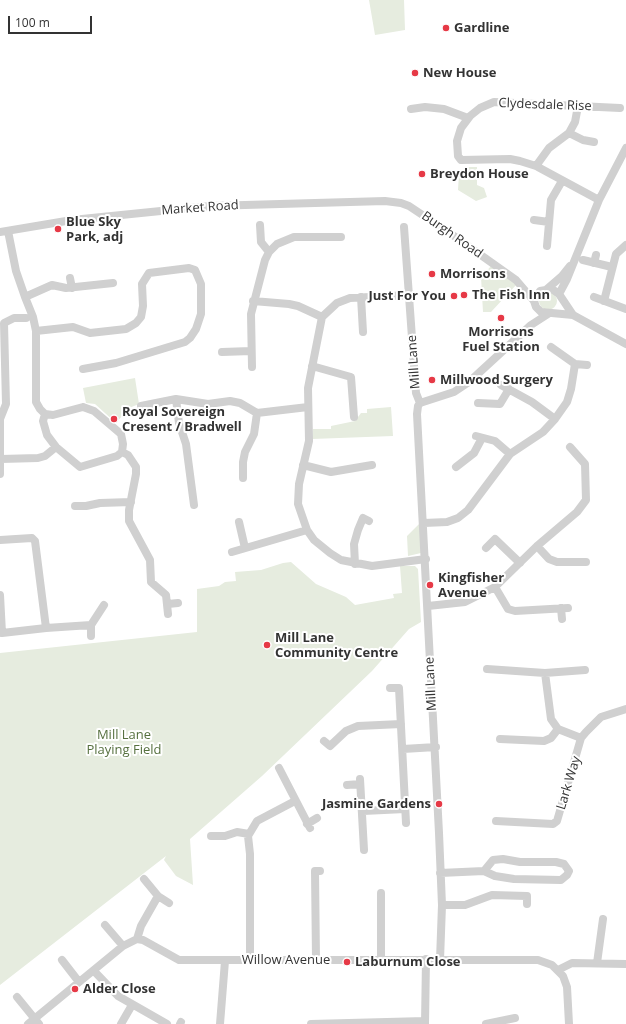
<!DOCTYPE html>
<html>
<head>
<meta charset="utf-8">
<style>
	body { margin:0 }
	#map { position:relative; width:626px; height:1024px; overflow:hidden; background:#fff; font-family:"Open Sans",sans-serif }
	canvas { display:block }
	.scale { position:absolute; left:8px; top:16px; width:84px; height:18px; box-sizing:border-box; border:2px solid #333; border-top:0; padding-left:5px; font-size:12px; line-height:14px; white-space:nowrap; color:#333; -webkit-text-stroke:3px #fff; paint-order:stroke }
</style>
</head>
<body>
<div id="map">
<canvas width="626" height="1024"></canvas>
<div class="scale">100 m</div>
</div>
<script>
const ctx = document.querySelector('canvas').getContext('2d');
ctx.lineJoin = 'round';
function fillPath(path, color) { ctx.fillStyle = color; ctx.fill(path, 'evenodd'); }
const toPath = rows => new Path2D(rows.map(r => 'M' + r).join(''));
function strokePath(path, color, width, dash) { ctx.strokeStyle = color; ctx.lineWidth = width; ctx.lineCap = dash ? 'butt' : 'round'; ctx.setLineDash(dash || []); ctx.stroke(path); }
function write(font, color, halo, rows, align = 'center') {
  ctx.font = font + ' "Open Sans",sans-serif'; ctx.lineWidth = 4; ctx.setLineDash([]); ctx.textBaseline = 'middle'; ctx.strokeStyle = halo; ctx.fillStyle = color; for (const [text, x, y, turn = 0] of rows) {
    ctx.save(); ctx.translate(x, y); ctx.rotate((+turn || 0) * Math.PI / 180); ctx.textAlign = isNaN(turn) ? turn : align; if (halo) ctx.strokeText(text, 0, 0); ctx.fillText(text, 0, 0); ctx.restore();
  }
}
const green = toPath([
	[369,0,404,0,405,30,375,35],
	[465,167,477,167,477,185,484,188,487,197,476,201,458,190,459,173,462,172],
	[492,265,517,284,491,312,483,312,481,277],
	'539 301a9 9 0 1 1 18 0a9 9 0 1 1-18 0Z',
	[135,378,139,404,129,408,116,423,95,404,86,403,83,388],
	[391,407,393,436,312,439,313,429,331,429,331,426,355,421,361,413,367,413,367,409],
	[420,523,421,553,408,556,407,536],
	[291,562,316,584,346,597,355,605,394,598,393,594,402,593,400,566,415,566,418,569,421,622,409,629,372,671,262,776,190,839,193,885,176,876,164,860,166,856,0,985,0,653,197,632,197,589,219,586,225,582,236,581,235,572,261,570,283,563]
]);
const minor = toPath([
	[411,109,425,107,444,109,468,118],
	[569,133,583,140,594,142],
	[536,166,549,148,569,133,575,122,578,106],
	[599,200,536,166,520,161,510,159,461,160,458,156,457,141,461,128,470,116,480,108,494,102,620,108],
	[534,220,549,222],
	[260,225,261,242,269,252],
	[404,227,416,393,420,403],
	[8,231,16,271,25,297,33,317,36,331,36,402,40,409,45,414],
	[0,232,72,220,210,206,385,201,401,203,409,206,454,236,516,280,534,301,536,307,541,312,573,315],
	[547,246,551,200,562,181],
	[583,260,612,267],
	[594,263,596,255],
	[70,278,72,288],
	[547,289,562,276,570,266],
	[559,294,567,279,599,200,626,148],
	[410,295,350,298,337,303,322,317,308,388,309,441,299,484,298,504,307,530,314,540,330,553,341,560,372,566,426,559],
	[25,297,52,285,66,288,113,283],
	[361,297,363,332],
	[594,297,626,309],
	[253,301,289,304,298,306,322,317],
	[534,301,540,291,552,289,559,294,573,315,626,344],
	[604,301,616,254,626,245],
	[36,331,73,327,90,333,126,329,136,323,141,317,143,306,142,284,149,273,189,268,195,270,201,284,201,314,196,329,190,338,185,342,116,363,83,369],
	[222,352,251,351],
	[575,364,587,365],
	[312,366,351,377,354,417],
	[252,367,251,314,265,260,269,252,277,244,294,237,341,237],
	[501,385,532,402,555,419],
	[176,399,179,423,186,444,194,505],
	[420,403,418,406,417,414,439,833,442,905,440,960],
	[420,403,454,392,469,382,531,325,548,314],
	[478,403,500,404,509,389],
	[141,406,176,399,208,404,230,401,240,403,257,413],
	[83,407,94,411,114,428,121,434,123,444,122,452,117,456,80,467,56,447,47,435,43,421,45,414,53,415,83,407],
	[476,436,495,441,510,454],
	[122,452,128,455,136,467,136,474,129,510,129,521,150,560,151,582,166,595,168,614],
	[1,459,38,458,45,456,56,447],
	[303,465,331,472,372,465],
	[456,467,474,453,482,438],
	[0,474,0,419,6,404,4,323,14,318,26,318],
	[243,478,243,462,245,452,254,434,257,413,308,407],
	[75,506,86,506,100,503,131,502],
	[239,522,245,548],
	[424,523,447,522,458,518,468,510,510,454,543,432,555,419,567,402,571,389,575,364,551,347],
	[0,540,32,538,35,541,46,628,2,633,0,595],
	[537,546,549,559,557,562,586,562],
	[486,548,495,539,520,563],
	[232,552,307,530],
	[355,564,354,544,358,530,363,518,369,521],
	[495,587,508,609,515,611,568,608],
	[168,604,178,603],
	[428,606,465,602,495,587,537,546,577,512,586,500,585,464,570,447],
	[561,608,562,619],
	[91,625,91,636],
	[46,628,91,625,104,605],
	[487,669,545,673,585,670],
	[545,673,551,719,558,729,581,738],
	[390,688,399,688,406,823],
	[500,739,544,741,551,738,558,729],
	[324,741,330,746,346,731,358,726,401,724],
	[403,749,436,747],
	[279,768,310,828],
	[360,779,364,850],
	[347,785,360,784],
	[363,811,405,809],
	[496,821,553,824,557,821,581,738,586,732,601,717,626,709],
	[307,824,317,818],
	[211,836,225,836,237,832,249,834],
	[440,873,484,871,495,876,514,879,561,880,567,875,569,871,564,864,556,862,520,862,503,859,493,860,484,871],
	[144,879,158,896,169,903],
	[381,893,381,960],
	[442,905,465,905,492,895,527,896,527,904],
	[105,925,123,946],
	[137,939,143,940,179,960,538,960,552,965,563,976,567,987,569,1024],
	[137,939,141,926,158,896],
	[62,960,79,982],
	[250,960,250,854,248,836,257,821,295,801],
	[316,960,315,871,320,871],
	[597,963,603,919],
	[558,970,572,963,626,964],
	[94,971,118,996,167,1024],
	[17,997,39,1024],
	[28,1024,123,946,137,939],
	[121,1024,132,1005],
	[180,1024,181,1022],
	[220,1024,225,961],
	[311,1024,425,1021],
	[425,1024,426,959],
	[486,1024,515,1018]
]);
const markers = [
	[446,28,4,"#e63946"],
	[415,73,4,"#e63946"],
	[422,174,4,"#e63946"],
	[58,229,4,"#e63946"],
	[432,274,4,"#e63946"],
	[464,295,4,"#e63946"],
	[454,296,4,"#e63946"],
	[501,318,4,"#e63946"],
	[432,380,4,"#e63946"],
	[114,419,4,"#e63946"],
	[430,585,4,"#e63946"],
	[267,645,4,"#e63946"],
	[439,804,4,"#e63946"],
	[347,962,4,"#e63946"],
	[75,989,4,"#e63946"]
];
const poiNames = [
	["Gardline",454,28],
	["New House",423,73],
	["Breydon House",430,174],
	["Blue Sky",66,222],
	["Park, adj",66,237],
	["Morrisons",440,274],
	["The Fish Inn",472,295],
	["Just For You",446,296,"right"],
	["Morrisons",501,332,"center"],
	["Fuel Station",501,347,"center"],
	["Millwood Surgery",440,380],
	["Royal Sovereign",122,412],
	["Cresent / Bradwell",122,427],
	["Kingfisher",438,578],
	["Avenue",438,593],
	["Mill Lane",275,638],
	["Community Centre",275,653],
	["Jasmine Gardens",431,804,"right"],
	["Laburnum Close",355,962],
	["Alder Close",83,989]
];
const streetNames = [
	["Clydesdale Rise",545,105,2],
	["Market Road",200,208,-4],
	["Burgh Road",452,235,35],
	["Mill Lane",414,362,-94],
	["Mill Lane",431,684,-93],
	["Lark Way",569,783,-73],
	["Willow Avenue",286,960]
];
const parkNames = [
	["Mill Lane",124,735],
	["Playing Field",124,750]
];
fillPath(green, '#e6ecdf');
strokePath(minor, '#d0d0d0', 8);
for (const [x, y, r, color] of markers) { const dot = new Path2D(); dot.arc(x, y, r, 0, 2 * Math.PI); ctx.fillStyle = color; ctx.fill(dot); strokePath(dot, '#fff', 1.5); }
write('bold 13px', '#333', '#fff', poiNames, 'left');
write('13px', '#333', '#fff', streetNames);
write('13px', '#56703f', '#fff', parkNames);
</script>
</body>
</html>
